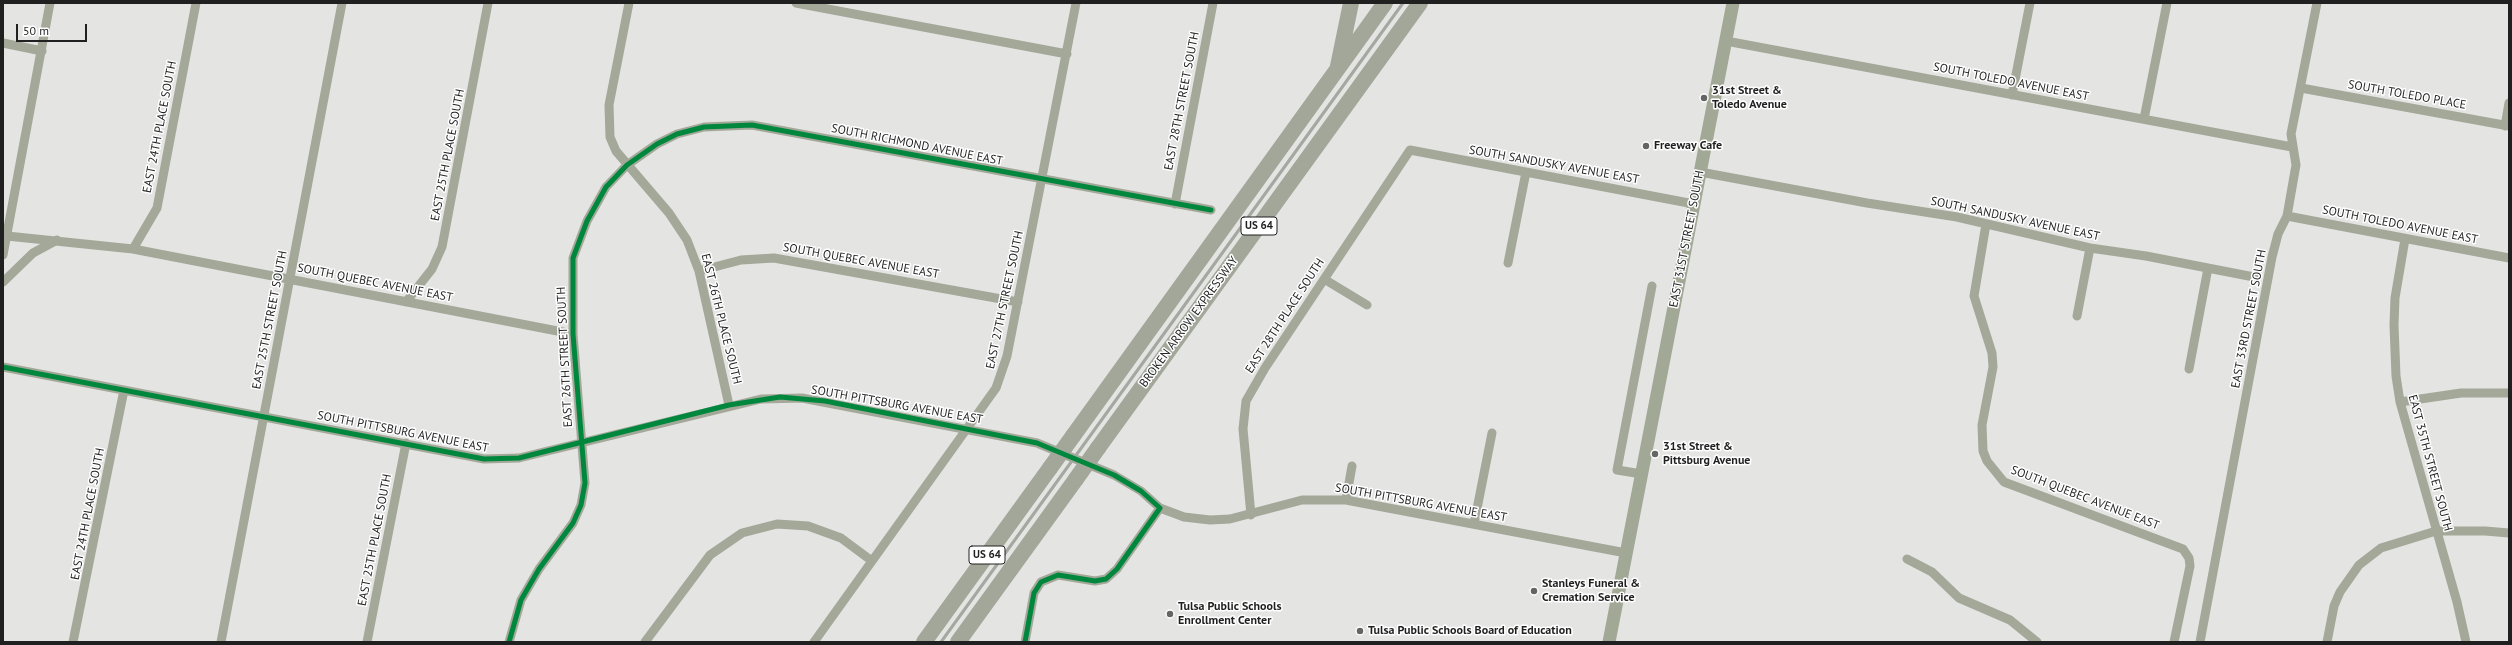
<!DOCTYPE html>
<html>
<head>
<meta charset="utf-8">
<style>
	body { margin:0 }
	#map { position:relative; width:2512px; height:645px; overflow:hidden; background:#e4e4e3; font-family:"PT Sans",sans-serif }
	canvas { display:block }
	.frame { position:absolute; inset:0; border:4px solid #1f201f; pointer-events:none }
	.scale { position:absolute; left:16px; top:24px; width:71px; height:18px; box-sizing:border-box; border:2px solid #1f201f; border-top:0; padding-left:5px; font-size:12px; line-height:14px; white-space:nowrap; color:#1f201f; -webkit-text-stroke:3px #fff; paint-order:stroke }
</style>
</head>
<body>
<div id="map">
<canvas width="2512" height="645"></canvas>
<div class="frame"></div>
<div class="scale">50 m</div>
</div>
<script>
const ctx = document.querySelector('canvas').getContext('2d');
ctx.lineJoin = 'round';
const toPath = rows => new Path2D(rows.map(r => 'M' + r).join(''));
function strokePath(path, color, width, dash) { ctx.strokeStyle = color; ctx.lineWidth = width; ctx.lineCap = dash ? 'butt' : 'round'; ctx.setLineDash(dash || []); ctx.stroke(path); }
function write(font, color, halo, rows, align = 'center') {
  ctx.font = font + ' "PT Sans",sans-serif'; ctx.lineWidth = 3; ctx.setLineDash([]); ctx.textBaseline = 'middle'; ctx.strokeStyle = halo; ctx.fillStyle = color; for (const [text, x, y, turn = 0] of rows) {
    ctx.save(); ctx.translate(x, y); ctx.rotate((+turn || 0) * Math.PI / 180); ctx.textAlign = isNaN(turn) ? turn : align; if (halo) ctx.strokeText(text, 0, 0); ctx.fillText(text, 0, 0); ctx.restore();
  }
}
const minor = toPath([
	[629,3,609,105,610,137,616,151,669,213,687,240,699,271,729,405],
	[796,3,1067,54],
	[1726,41,2292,147],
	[3,43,42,51],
	[2301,88,2509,126],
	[2012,95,2030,3],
	[2144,119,2167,3],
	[2505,126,2509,103],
	[1700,172,1867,203,1957,217,2090,248,2146,256,2254,277],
	[1175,204,1213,3],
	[2287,216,2509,258],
	[1986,224,1974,296,1992,353,1993,367,1982,425,1983,451,1987,461,2004,482,2183,549,2189,558,2190,566,2174,642],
	[7,236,133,249,573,334],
	[2405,239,2395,298,2394,325,2396,376,2400,402,2457,602,2466,642],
	[133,249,157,208,196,3],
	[3,255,50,3],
	[1508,263,1526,172],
	[699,271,741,260,774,258,1018,302],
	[1324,279,1367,305],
	[3,282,33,253,57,240],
	[406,302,432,269,442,247,488,3],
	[2077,316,2090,248],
	[3,367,484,459,519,458,761,399,802,398,1037,443,1114,475,1141,491,1160,508,1184,517,1210,520,1230,519,1302,500,1346,500,1626,553],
	[2189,369,2208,268],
	[2400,402,2461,393,2509,393],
	[1642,474,1617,470,1652,286],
	[1346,500,1352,466],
	[1251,515,1243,429,1246,401,1265,368,1410,150,1694,204],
	[1474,524,1492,433],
	[1907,559,1932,572,1959,598,2010,620,2037,642],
	[73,642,124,390],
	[221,642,342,3],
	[367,642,406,443],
	[509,642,521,600,539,569,573,523,581,505,585,483,573,334,573,258,587,221,606,187,627,165,657,144,677,134,704,127,752,125,1211,210],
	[645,642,710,555,742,533,777,524,808,526,841,538,872,561],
	[814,642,996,388,1007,356,1076,3],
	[1025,642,1034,593,1041,582,1058,575,1095,581,1106,579,1117,569,1160,508],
	[2200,642,2272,257,2278,234,2287,216,2296,165,2291,134,2317,3],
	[2327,642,2334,606,2340,592,2359,565,2381,548,2436,531,2485,531,2509,533]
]);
const secondary = toPath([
	[1609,642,1733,3]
]);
const motorway = toPath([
	[1338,66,1351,3],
	[1073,436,1385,3],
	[1098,448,1420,3],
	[924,642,1050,468],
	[958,642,1076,479]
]);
const rail = toPath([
	[941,642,1403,3]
]);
const motorwayBridge = toPath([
	[1050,468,1073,436],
	[1076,479,1098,448]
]);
const cycleway = toPath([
	[3,367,484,459,519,458,729,405,780,397,825,401,1037,443,1114,475,1141,491,1160,508,1117,569,1106,579,1095,581,1058,575,1041,582,1034,593,1025,642],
	[509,642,521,600,539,569,573,523,581,505,585,483,573,334,573,258,587,221,606,187,627,165,657,144,677,134,704,127,752,125,1211,210]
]);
const markers = [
	[1704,98,4,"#646564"],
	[1646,146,4,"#646564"],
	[1655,454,4,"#646564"],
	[1534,591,4,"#646564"],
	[1170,614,4,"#646564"],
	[1360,631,4,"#646564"]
];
const shields = [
	[1259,226,36],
	[987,555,36]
];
const shieldNames = [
	["US 64",1259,226],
	["US 64",987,555]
];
const streetNames = [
	["SOUTH TOLEDO AVENUE EAST",2011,82,11],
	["SOUTH TOLEDO PLACE",2407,95,10],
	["EAST 28TH STREET SOUTH",1182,101,-79],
	["EAST 24TH PLACE SOUTH",160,127,-79],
	["SOUTH RICHMOND AVENUE EAST",917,145,11],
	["EAST 25TH PLACE SOUTH",448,155,-79],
	["SOUTH SANDUSKY AVENUE EAST",1554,165,10],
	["SOUTH SANDUSKY AVENUE EAST",2015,219,12],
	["SOUTH TOLEDO AVENUE EAST",2400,225,11],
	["EAST 31ST STREET SOUTH",1687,239,-79],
	["SOUTH QUEBEC AVENUE EAST",861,261,10],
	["SOUTH QUEBEC AVENUE EAST",375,283,11],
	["EAST 27TH STREET SOUTH",1005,300,-78],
	["EAST 28TH PLACE SOUTH",1285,316,-57],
	["EAST 26TH PLACE SOUTH",721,319,76],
	["EAST 33RD STREET SOUTH",2249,319,-79],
	["EAST 25TH STREET SOUTH",270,320,-79],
	["BROKEN ARROW EXPRESSWAY",1189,322,-54],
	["EAST 26TH STREET SOUTH",565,357,-93],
	["SOUTH PITTSBURG AVENUE EAST",897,405,10],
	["SOUTH PITTSBURG AVENUE EAST",403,432,11],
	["EAST 35TH STREET SOUTH",2430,463,75],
	["SOUTH QUEBEC AVENUE EAST",2085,498,21],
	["SOUTH PITTSBURG AVENUE EAST",1421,503,10],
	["EAST 24TH PLACE SOUTH",88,514,-79],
	["EAST 25TH PLACE SOUTH",375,540,-79]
];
const poiNames = [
	["31st Street &",1712,91],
	["Toledo Avenue",1712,105],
	["Freeway Cafe",1654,146],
	["31st Street &",1663,447],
	["Pittsburg Avenue",1663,461],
	["Stanleys Funeral &",1542,584],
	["Cremation Service",1542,598],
	["Tulsa Public Schools",1178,607],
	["Enrollment Center",1178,621],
	["Tulsa Public Schools Board of Education",1368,631]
];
strokePath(minor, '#a3a899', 9);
strokePath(secondary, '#a1a896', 13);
strokePath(motorway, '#a2a799', 16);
strokePath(rail, '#a4a8a0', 3);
strokePath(motorwayBridge, '#a2a799', 16);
strokePath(cycleway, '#00873e', 5);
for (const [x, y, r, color] of markers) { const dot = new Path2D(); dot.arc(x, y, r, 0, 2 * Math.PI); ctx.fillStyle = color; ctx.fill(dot); strokePath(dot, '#fff', 1.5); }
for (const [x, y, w] of shields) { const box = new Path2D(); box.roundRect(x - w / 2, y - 9, w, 18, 3); ctx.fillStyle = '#fff'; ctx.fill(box); strokePath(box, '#1f201f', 1); }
write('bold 11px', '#1f201f', null, shieldNames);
write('12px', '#1f201f', '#fff', streetNames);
write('bold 12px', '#1f201f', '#fff', poiNames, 'left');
</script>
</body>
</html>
